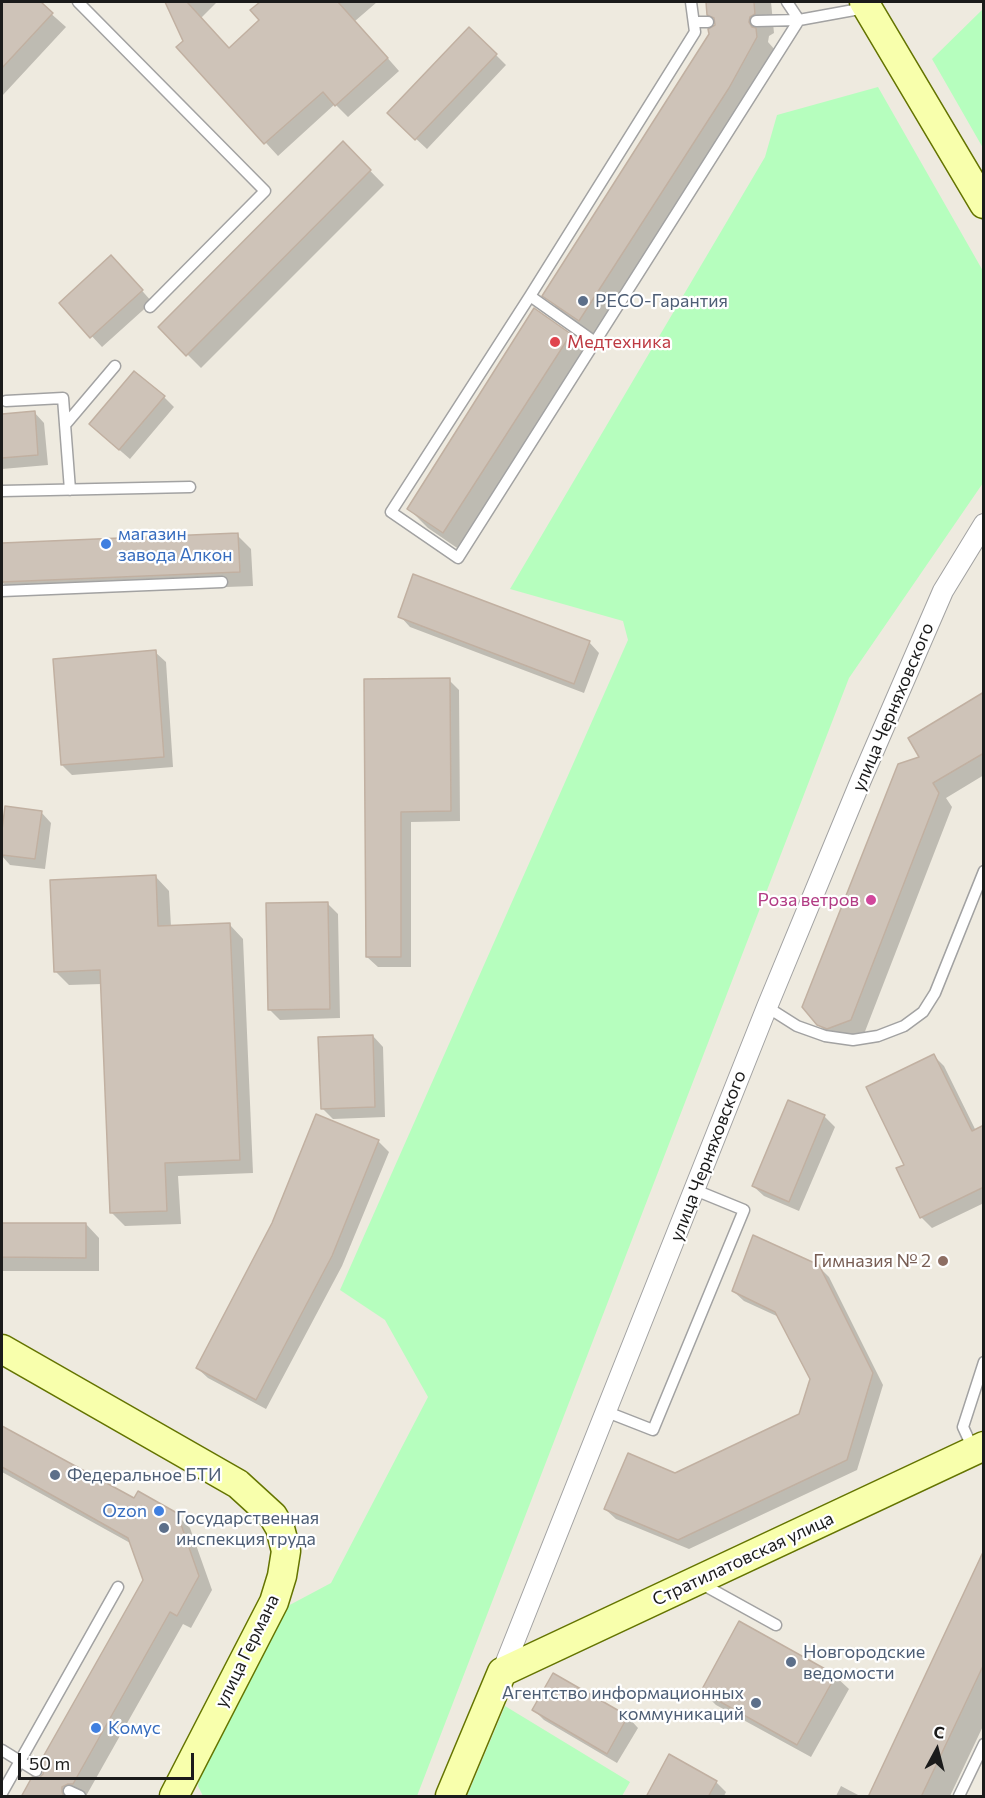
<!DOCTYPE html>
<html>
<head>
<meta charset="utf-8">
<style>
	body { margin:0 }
	#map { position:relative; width:985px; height:1798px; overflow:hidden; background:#eeeadf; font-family:Commissioner,sans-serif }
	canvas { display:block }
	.frame { position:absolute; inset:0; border:3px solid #1b1b1b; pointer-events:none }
	.north { position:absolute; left:907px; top:1720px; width:60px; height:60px; -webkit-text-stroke:4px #fff; paint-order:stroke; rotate:7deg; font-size:16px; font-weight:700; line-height:24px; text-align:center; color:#1b1b1b }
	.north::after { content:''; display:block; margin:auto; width:21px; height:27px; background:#1b1b1b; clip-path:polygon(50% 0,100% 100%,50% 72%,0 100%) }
	.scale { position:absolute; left:18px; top:1753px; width:176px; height:27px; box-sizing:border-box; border:3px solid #1b1b1b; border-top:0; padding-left:8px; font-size:18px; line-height:21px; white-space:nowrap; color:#1b1b1b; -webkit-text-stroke:4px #fff; paint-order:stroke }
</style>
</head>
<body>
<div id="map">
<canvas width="985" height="1798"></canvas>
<div class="frame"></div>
<div class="north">С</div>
<div class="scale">50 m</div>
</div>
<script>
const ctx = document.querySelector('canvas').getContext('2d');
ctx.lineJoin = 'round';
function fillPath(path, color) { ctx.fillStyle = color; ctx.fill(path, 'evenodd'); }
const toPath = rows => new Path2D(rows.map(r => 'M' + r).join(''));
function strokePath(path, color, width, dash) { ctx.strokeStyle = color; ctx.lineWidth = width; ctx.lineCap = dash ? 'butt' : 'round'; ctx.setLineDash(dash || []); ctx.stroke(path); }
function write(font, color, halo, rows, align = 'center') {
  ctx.font = font + ' Commissioner,sans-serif'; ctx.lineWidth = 4.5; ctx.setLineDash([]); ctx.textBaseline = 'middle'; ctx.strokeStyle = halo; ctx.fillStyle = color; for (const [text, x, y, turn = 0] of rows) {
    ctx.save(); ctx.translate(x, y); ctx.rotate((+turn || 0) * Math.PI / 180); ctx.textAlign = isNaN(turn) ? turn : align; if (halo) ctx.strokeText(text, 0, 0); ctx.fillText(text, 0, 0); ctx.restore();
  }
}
const park = toPath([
	[983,9,983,148,932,59],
	[878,87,983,271,983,483,849,678,417,1796,203,1796,198,1786,202,1759,284,1608,331,1583,428,1397,385,1320,340,1290,628,640,623,621,510,589,765,157,777,115],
	[505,1706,630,1782,622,1796,467,1796]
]);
const shadow = toPath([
	[2,2,38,2,66,27,2,96],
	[166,2,217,2,201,18,229,49,261,20,252,11,262,2,377,2,355,21,399,71,348,117,335,104,278,156,178,47,184,41],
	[708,2,771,2,774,33,769,36,768,42,775,50,599,340,564,315,544,295,717,22,709,14],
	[496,55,506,65,427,149,399,123],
	[343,143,384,185,201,368,160,327],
	[122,268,152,302,102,347,61,303],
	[570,335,589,355,463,552,428,528,409,509],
	[164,397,174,407,130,459,101,434],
	[34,412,44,423,48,465,2,469,2,415],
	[237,535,251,549,253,586,14,595,2,582,2,544],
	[400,616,589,642,599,653,584,693,410,627],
	[155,652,166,662,173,767,72,775,62,765],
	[449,680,459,690,460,821,411,822,411,967,378,967,367,957,366,681],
	[984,694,984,775,946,798,952,807,864,1034,833,1039,818,1024,921,758],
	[6,807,41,812,51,823,45,869,10,865,2,856],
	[156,877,169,891,171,927,230,925,243,939,253,1173,178,1176,181,1224,125,1226,111,1212,102,984,69,985,55,971],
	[327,903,338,914,340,1018,280,1020,270,1010],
	[373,1036,383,1047,385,1117,333,1119,322,1108],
	[933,1055,944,1066,976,1131,984,1127,984,1203,932,1228,921,1217,906,1165],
	[824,1116,835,1127,799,1211,764,1196,753,1186],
	[378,1141,389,1152,342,1266,266,1409,208,1378,197,1368],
	[2,1224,86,1224,99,1238,99,1271,2,1271],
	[818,1266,829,1277,883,1385,857,1470,689,1549,616,1519,605,1509,800,1415,811,1378,781,1318,744,1301,733,1291],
	[2,1427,134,1500,176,1514,190,1528,212,1590,191,1628,183,1624,86,1796,23,1796,44,1775,144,1580,132,1544,2,1472],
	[984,1556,984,1724,950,1796,900,1796],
	[554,1675,628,1717,638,1728,617,1763,544,1720,534,1710],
	[835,1676,849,1689,811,1757,716,1705,702,1691],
	[716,1782,726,1792,724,1796,648,1796],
	[841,1786,860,1796,836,1796]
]);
const building = toPath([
	[2,2,41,2,53,13,2,68,2,2],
	[165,2,187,2,229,48,259,20,250,10,260,2,338,2,388,58,335,106,323,92,264,144,176,47,183,41,165,2],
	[706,2,754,2,755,14,750,17,749,22,752,27,756,28,757,37,729,88,579,321,542,296,709,34,708,29,715,25,714,18,707,15,706,2],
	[469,27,497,54,415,140,387,113,469,27],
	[343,141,371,170,186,356,158,327,343,141],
	[111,255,143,290,90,338,59,303,111,255],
	[534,308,571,334,443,533,407,509,534,308],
	[134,371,165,396,119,450,89,424,134,371],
	[35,411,38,455,2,458,2,414,35,411],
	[238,533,240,572,2,582,2,543,238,533],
	[413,574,590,641,574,684,398,617,413,574],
	[156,650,164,757,61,765,53,659,156,650],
	[450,678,451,811,401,812,401,957,366,957,364,679,450,678],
	[984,692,984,753,933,783,939,793,851,1020,827,1029,817,1025,802,1007,898,764,919,757,908,738,984,692],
	[5,806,42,811,35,859,2,855,2,830,5,806],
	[156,875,158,926,230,923,240,1160,165,1163,167,1211,110,1213,100,970,54,972,50,880,156,875],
	[328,902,330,1009,268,1010,266,903,328,902],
	[373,1035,375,1107,321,1109,318,1037,373,1035],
	[934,1054,972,1131,984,1125,984,1187,920,1218,896,1168,904,1165,866,1087,934,1054],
	[788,1100,825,1115,789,1202,752,1186,788,1100],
	[316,1114,379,1140,332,1256,256,1400,196,1368,272,1223,316,1114],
	[2,1223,86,1223,86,1258,2,1257,2,1223],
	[753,1235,819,1265,873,1373,847,1460,678,1540,604,1509,628,1453,675,1473,799,1414,810,1379,775,1312,732,1291,753,1235],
	[2,1426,134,1498,138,1491,177,1513,199,1576,177,1616,170,1612,73,1784,68,1784,62,1787,62,1792,64,1797,21,1797,32,1777,39,1778,43,1774,43,1768,39,1764,143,1580,128,1538,2,1467,2,1426],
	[984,1550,984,1664,921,1797,868,1797,984,1550],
	[739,1621,836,1675,797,1745,701,1691,739,1621],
	[553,1673,628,1716,607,1754,532,1710,553,1673],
	[669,1754,717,1781,708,1797,646,1797,669,1754]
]);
const lane = toPath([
	[78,2,265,191,150,307],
	[691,2,695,32,530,296,391,512,458,558,799,20,787,2],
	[756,21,799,20,865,8],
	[694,22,708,22],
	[530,296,595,342],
	[6,401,63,398,70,490],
	[65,425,115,366],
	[2,491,190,487],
	[2,591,222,582],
	[767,1007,797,1026,825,1036,853,1040,878,1036,904,1026,923,1012,935,993,984,871],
	[607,1412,653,1430,744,1210,695,1190],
	[974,1451,963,1427,984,1362],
	[700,1583,776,1625],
	[2,1750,36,1771],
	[69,1791,80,1796],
	[2,1793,118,1587],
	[959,1796,984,1744]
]);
const street = toPath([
	[502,1672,767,1007,861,780,943,591,984,524]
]);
const secondary = toPath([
	[864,2,984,204],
	[2,1349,238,1484,273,1516,280,1528,286,1551,282,1576,274,1602,174,1796],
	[450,1796,502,1672,984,1446]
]);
const markers = [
	[583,301,6,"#5c6f8a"],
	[555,342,6,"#e0444e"],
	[106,544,6,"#3f7fe0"],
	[871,900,6,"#d1479c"],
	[943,1261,6,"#8d6e63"],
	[55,1475,6,"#5c6f8a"],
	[159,1511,6,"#3f7fe0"],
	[164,1528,6,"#5c6f8a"],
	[791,1662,6,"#5c6f8a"],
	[756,1703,6,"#5c6f8a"],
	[96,1728,6,"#3f7fe0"]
];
const serviceNames = [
	["РЕСО-Гарантия",595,301],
	["Федеральное БТИ",67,1475],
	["Государственная",176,1518],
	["инспекция труда",176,1539],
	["Новгородские",803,1652],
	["ведомости",803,1673],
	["Агентство информационных",744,1693,"right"],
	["коммуникаций",744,1714,"right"]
];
const healthNames = [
	["Медтехника",567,342]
];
const shopNames = [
	["магазин",118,534],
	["завода Алкон",118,555],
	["Ozon",147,1511,"right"],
	["Комус",108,1728]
];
const streetNames = [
	["улица Черняховского",893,707,-67],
	["улица Черняховского",708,1156,-69],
	["Стратилатовская улица",743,1559,-25],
	["улица Германа",247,1651,-64]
];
const hotelNames = [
	["Роза ветров",859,900]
];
const educationNames = [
	["Гимназия № 2",931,1261]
];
fillPath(park, '#b6febe');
fillPath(shadow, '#0003');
fillPath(building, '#cec3b8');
strokePath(building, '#c1b0a1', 1.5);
strokePath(lane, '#a2a2a2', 13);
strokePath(street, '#a2a2a2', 22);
strokePath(secondary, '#647400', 31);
strokePath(lane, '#fff', 10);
strokePath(street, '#fff', 20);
strokePath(secondary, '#f8ffac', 28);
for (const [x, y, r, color] of markers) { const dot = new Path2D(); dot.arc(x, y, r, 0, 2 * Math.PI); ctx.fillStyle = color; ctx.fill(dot); strokePath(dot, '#fff', 2); }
write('18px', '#4e5e75', '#fff', serviceNames, 'left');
write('18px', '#be3a42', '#fff', healthNames, 'left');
write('18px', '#366cbe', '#fff', shopNames, 'left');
write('18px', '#1b1b1b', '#fff', streetNames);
write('18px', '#b23c85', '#fff', hotelNames, 'right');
write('18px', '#785e54', '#fff', educationNames, 'right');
</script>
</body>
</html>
